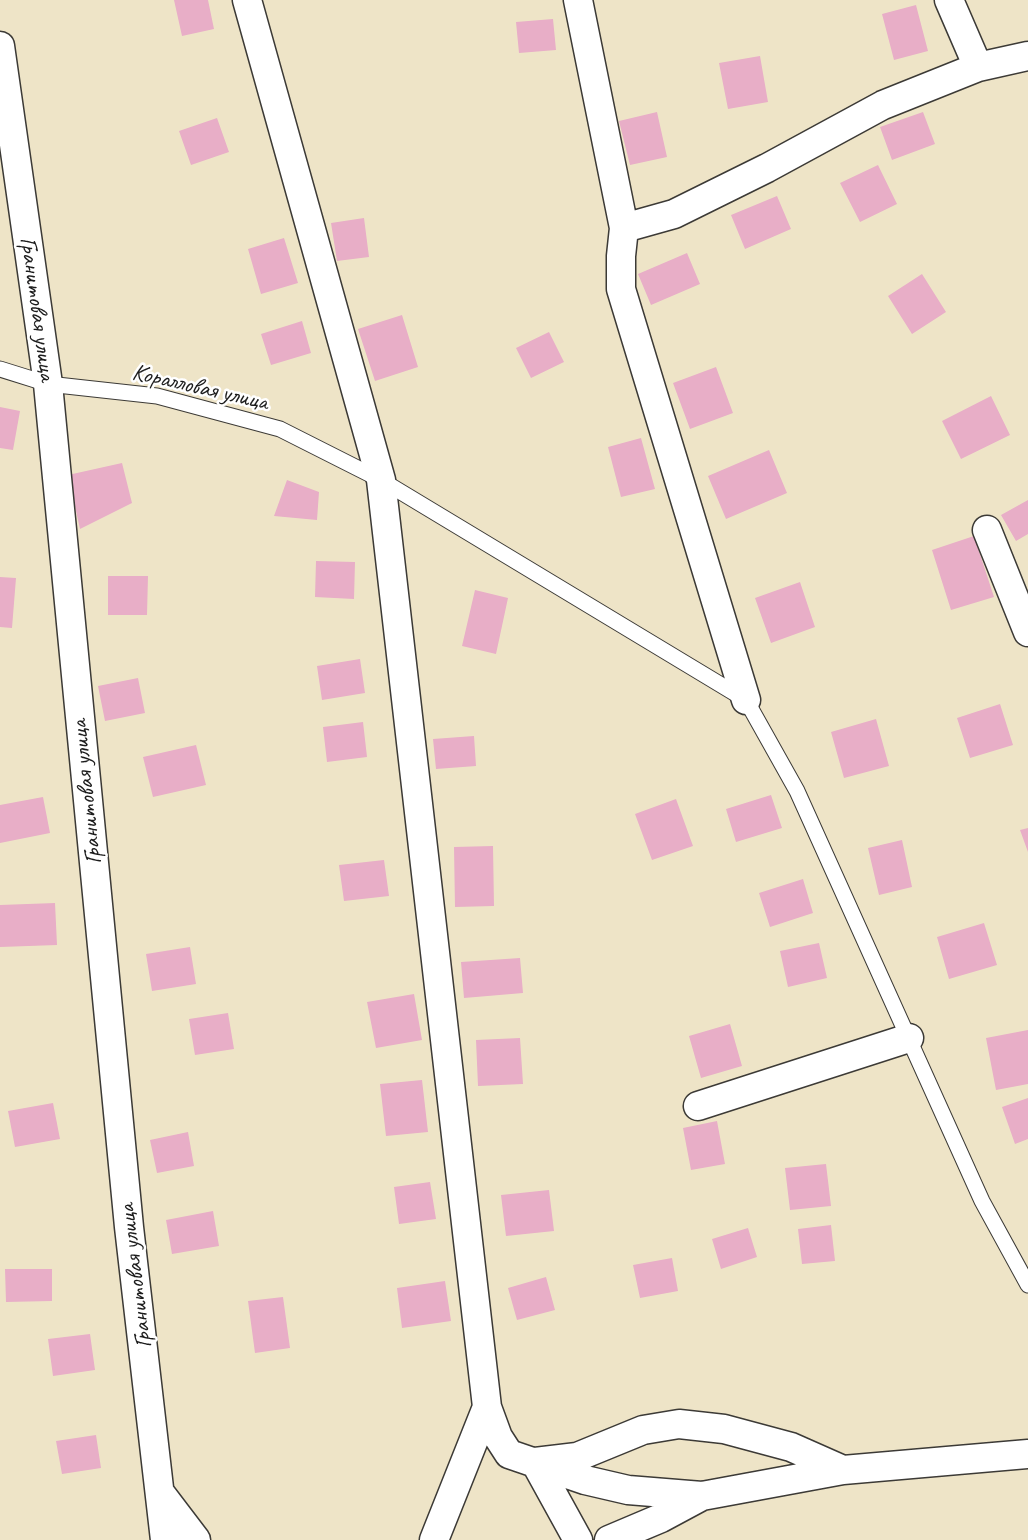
<!DOCTYPE html>
<html>
<head>
<meta charset="utf-8">
<style>
	body { margin:0 }
	canvas { display:block; background:#eee4c7 }
</style>
</head>
<body>
<canvas width="1028" height="1540"></canvas>
<script>
const ctx = document.querySelector('canvas').getContext('2d');
ctx.lineJoin = 'round';
function fillPath(path, color) { ctx.fillStyle = color; ctx.fill(path, 'evenodd'); }
const toPath = rows => new Path2D(rows.map(r => 'M' + r).join(''));
function strokePath(path, color, width, dash) { ctx.strokeStyle = color; ctx.lineWidth = width; ctx.lineCap = dash ? 'butt' : 'round'; ctx.setLineDash(dash || []); ctx.stroke(path); }
function write(font, color, halo, rows, align = 'center') {
  ctx.font = font + ' Caveat,sans-serif'; ctx.lineWidth = 5; ctx.setLineDash([]); ctx.textBaseline = 'middle'; ctx.strokeStyle = halo; ctx.fillStyle = color; for (const [text, x, y, turn = 0] of rows) {
    ctx.save(); ctx.translate(x, y); ctx.rotate((+turn || 0) * Math.PI / 180); ctx.textAlign = isNaN(turn) ? turn : align; if (halo) ctx.strokeText(text, 0, 0); ctx.fillText(text, 0, 0); ctx.restore();
  }
}
const building = toPath([
	[174,0,208,0,214,29,182,36],
	[916,5,928,51,894,60,882,14],
	[553,19,556,50,519,53,516,22],
	[760,56,768,102,728,109,719,63],
	[657,112,667,157,630,165,619,121],
	[923,112,935,144,892,160,880,127],
	[217,118,229,152,191,165,179,131],
	[878,165,897,204,860,222,840,183],
	[777,196,791,229,745,249,731,215],
	[364,218,369,257,337,261,331,223],
	[284,238,298,283,261,294,248,249],
	[687,253,700,284,651,305,638,274],
	[922,274,946,312,912,334,888,296],
	[402,315,418,367,375,381,358,329],
	[302,321,311,353,271,365,261,334],
	[549,332,564,362,531,378,516,348],
	[716,367,733,413,690,429,673,383],
	[991,396,1010,435,961,459,942,421],
	[0,407,20,411,13,450,0,448],
	[641,438,655,489,621,497,608,447],
	[769,450,787,493,726,519,708,476],
	[122,463,132,503,80,529,68,475],
	[287,480,319,492,317,520,274,516],
	[1028,500,1028,534,1016,541,1001,515],
	[974,536,994,597,951,610,932,550],
	[316,561,355,562,354,599,315,597],
	[108,576,148,576,147,615,108,615],
	[0,577,16,578,12,628,0,627],
	[800,582,815,627,771,643,755,598],
	[475,590,508,598,496,654,462,646],
	[360,659,365,693,322,700,317,666],
	[138,678,145,713,105,721,98,686],
	[1000,704,1013,745,970,758,957,718],
	[876,719,889,766,844,778,831,732],
	[363,722,367,757,327,762,323,727],
	[474,736,476,766,436,769,433,739],
	[196,745,206,785,153,797,143,757],
	[771,795,782,828,736,842,726,809],
	[43,797,50,833,0,843,0,805],
	[676,799,693,846,652,860,635,814],
	[1028,828,1028,852,1020,830],
	[902,840,912,887,879,895,868,848],
	[493,846,494,906,455,907,454,847],
	[384,860,389,896,344,901,339,865],
	[803,879,813,913,770,927,759,893],
	[55,903,57,945,0,947,0,905],
	[984,923,997,965,949,979,937,937],
	[819,943,827,978,788,987,780,951],
	[190,947,196,984,152,991,146,954],
	[520,958,523,993,464,998,461,962],
	[414,994,422,1040,376,1048,367,1002],
	[228,1013,234,1049,195,1055,189,1019],
	[730,1024,742,1066,701,1078,689,1036],
	[1028,1030,1028,1084,996,1090,986,1038],
	[520,1038,523,1084,478,1086,476,1040],
	[422,1080,428,1132,386,1136,380,1084],
	[1028,1098,1028,1139,1015,1144,1002,1107],
	[53,1103,60,1139,15,1147,8,1111],
	[717,1121,725,1164,691,1170,683,1128],
	[188,1132,194,1166,157,1173,150,1140],
	[826,1164,831,1206,790,1210,785,1168],
	[430,1182,436,1219,399,1224,394,1187],
	[549,1190,554,1231,506,1236,501,1195],
	[213,1211,219,1246,172,1254,166,1220],
	[831,1225,835,1261,802,1264,798,1229],
	[748,1228,757,1257,721,1269,712,1239],
	[672,1258,678,1291,640,1298,633,1265],
	[5,1269,52,1269,52,1301,6,1302],
	[546,1277,555,1310,517,1320,508,1288],
	[445,1281,451,1321,402,1328,397,1288],
	[283,1297,290,1348,255,1353,248,1301],
	[90,1334,95,1370,53,1376,48,1339],
	[96,1435,101,1468,62,1474,56,1441]
]);
const service = toPath([
	[0,369,48,384,157,396,280,429,381,480,746,700,797,791,982,1201,1028,1285]
]);
const minor = toPath([
	[247,0,381,480,487,1407,434,1540],
	[578,0,624,228],
	[949,0,978,67],
	[0,46,48,384,129,1227,165,1540],
	[987,530,1028,632],
	[746,700,621,289,621,256,624,228,674,214,767,168,883,105,978,67,1028,56],
	[698,1106,909,1038],
	[487,1407,498,1437,509,1454,585,1480,628,1490,702,1496,843,1470,1028,1454],
	[161,1494,196,1540],
	[578,1540,535,1462,577,1457,643,1430,679,1424,724,1429,791,1447,843,1470],
	[609,1540,661,1518,702,1496]
]);
const streetNames = [
	["Гранитовая улица",37,309,82],
	["Коралловая улица",200,388,13],
	["Гранитовая улица",87,792,-96],
	["Гранитовая улица",136,1276,-97]
];
fillPath(building, '#e8aec7');
strokePath(service, '#3c3a36', 17);
strokePath(minor, '#3c3a36', 31);
strokePath(service, '#fff', 15);
strokePath(minor, '#fff', 28);
write('24px', '#1c1c1c', '#fff', streetNames);
</script>
</body>
</html>
